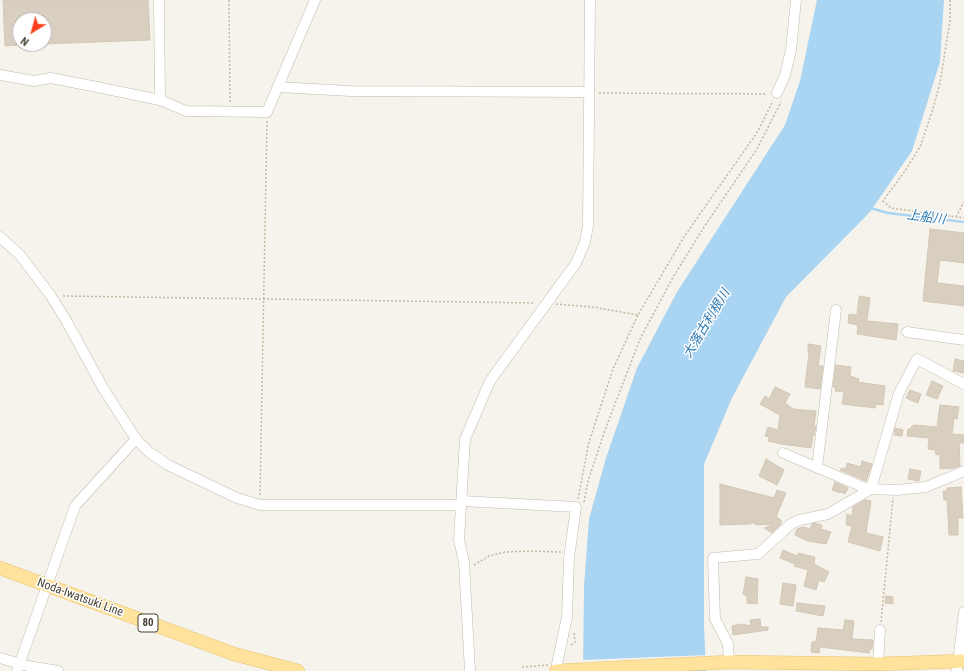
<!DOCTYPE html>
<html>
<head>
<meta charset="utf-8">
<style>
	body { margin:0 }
	#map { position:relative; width:964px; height:671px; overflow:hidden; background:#f6f3ec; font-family:"Roboto Condensed",sans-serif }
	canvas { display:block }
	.north { position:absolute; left:12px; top:12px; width:40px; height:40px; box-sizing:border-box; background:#fff; border:1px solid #b7b4b0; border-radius:50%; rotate:217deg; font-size:11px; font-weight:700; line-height:16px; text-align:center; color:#4b4439 }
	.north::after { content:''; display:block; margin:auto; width:14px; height:18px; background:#fc3f1d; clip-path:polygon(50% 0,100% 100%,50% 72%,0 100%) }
</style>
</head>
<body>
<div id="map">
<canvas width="964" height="671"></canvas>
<div class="north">N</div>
</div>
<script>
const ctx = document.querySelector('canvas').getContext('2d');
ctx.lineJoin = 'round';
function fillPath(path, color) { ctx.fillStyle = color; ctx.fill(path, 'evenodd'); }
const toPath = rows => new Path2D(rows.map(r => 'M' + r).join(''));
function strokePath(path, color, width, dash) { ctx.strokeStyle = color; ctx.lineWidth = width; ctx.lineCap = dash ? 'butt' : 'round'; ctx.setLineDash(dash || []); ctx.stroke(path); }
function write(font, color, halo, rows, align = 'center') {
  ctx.font = font + ' "Roboto Condensed","Noto Sans JP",sans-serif'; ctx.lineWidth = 3; ctx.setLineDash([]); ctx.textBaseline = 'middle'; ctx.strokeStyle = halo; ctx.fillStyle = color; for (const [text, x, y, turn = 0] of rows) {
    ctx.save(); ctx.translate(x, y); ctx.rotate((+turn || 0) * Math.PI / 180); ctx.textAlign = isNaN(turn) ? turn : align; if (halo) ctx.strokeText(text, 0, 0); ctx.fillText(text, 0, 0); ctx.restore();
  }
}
const water = toPath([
	[817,0,944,0,940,62,912,151,870,212,786,297,732,398,704,464,704,626,706,671,583,671,584,587,589,519,606,458,637,368,677,292,785,125,800,81]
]);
const pier = toPath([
	[708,655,708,668,581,671,581,660]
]);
const stream = toPath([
	[870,208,888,213,964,222]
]);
const building = toPath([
	[3,0,148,0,150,40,44,44,44,20,20,20,20,45,5,46,3,0],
	[930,229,964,233,964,263,940,260,937,283,964,286,964,306,923,301,930,229],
	[861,296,870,298,867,321,898,324,896,340,857,334,858,325,848,323,849,314,857,315,859,297,861,296],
	[808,344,821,346,818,366,823,366,820,389,805,387,809,352,808,351,808,344],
	[955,359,964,361,964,373,953,371,955,359],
	[836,365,851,367,850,376,859,379,858,382,885,386,883,405,876,404,875,408,842,404,844,392,835,391,836,387,833,387,836,365],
	[932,381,943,386,937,399,926,395,932,381],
	[775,387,790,394,785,403,793,409,816,411,814,426,816,426,814,436,813,435,811,448,781,444,768,441,769,437,765,436,768,427,778,430,780,415,760,404,765,396,769,399,775,387],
	[910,390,921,394,918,403,906,398,910,390],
	[940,405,959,407,957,419,954,418,952,434,964,435,964,443,959,443,960,466,954,468,940,469,940,454,936,455,935,450,928,449,929,438,907,436,908,429,911,429,911,427,914,425,937,427,940,405],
	[895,428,903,430,902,436,894,435,895,428],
	[766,459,784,470,777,485,759,476,766,459],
	[862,461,872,464,866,481,840,470,842,468,846,469,847,463,861,467,862,461],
	[910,469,921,471,919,481,908,479,910,469],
	[835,482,848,488,845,494,841,492,840,493,832,490,835,482],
	[720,484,774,498,777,490,786,493,776,517,781,520,781,524,772,533,764,528,770,526,770,524,756,525,752,522,751,524,720,525,720,484],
	[961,487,963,518,958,518,958,535,949,535,947,500,944,500,943,491,947,491,947,488,961,487],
	[865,500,871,501,866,533,883,537,880,551,848,542,852,526,846,525,847,514,852,516,853,507,865,500],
	[815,523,822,525,821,529,831,532,826,544,808,541,795,535,797,529,803,527,810,529,812,524,815,523],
	[783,550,797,556,798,553,815,557,814,564,829,572,824,582,819,580,816,590,804,586,808,570,794,566,795,564,780,558,783,550],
	[746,577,758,579,757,604,747,603,747,597,743,594,746,577],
	[783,583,796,585,793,606,780,604,783,583],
	[886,596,893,597,893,604,885,603,886,596],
	[797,603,825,606,823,616,796,611,797,603],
	[760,619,761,627,768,627,768,630,733,635,732,626,741,624,751,626,750,620,760,619],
	[845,620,854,621,852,639,873,640,872,649,870,649,869,653,820,647,819,653,811,652,812,642,816,642,818,628,843,630,845,620]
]);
const path = toPath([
	[229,0,230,102],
	[950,0,950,20,940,83,932,112,920,147,905,171,883,201,891,208,964,218],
	[599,93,767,94],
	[956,217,964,202],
	[63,296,535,303],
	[556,304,593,307,638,315,684,237,758,131,773,101],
	[260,495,267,121],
	[578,499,589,442,613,369,638,315],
	[584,502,588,481,605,430,640,339,672,279,704,227,757,149,781,102],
	[474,565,489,556,505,552,528,551,561,552],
	[881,622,893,498],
	[571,645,575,642,574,631],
	[522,667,548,665]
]);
const minor = toPath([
	[159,0,160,100],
	[0,75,34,81,51,78,97,87,160,100,186,111,267,112,315,0],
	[278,87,350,91,589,92],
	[777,93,785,75,791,50,796,0],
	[0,237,20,255,51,296,67,322,103,388,136,439,149,452,168,465,237,498,260,505,454,505,461,507],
	[907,332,964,340],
	[783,453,863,487,871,489,897,490,926,487,964,471],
	[817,468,836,310],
	[462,501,576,507,569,558,567,617,557,664,558,671],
	[0,658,28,666,58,671],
	[729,662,728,644,715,619,713,558,758,554,791,524,799,520,828,514,871,489,899,393,917,359,964,384],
	[878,664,880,630],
	[17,671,75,506,136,439],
	[470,671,464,562,459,540,465,439,490,381,576,263,585,242,588,226,590,0],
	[957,671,964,612]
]);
const major = toPath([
	[0,568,234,654,298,671],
	[556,671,729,662,878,664,964,661]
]);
const shields = [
	[148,623,20]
];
const shieldNames = [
	["80",148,623]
];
const streetNames = [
	["Noda-Iwatsuki Line",80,598,20]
];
const waterNames = [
	["上船川",926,218,7],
	["大落古利根川",707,324,-59]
];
fillPath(water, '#a9d4f2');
fillPath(pier, '#f6f3ec');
strokePath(stream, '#a9d4f2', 2.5);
fillPath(building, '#d8cfc1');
strokePath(building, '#d3c7b4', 1);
strokePath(minor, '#c2bbae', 11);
strokePath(major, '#e6c16a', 14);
strokePath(path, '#c4b79f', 1.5, [2, 2]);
strokePath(minor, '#fff', 10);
strokePath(major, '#ffe39c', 13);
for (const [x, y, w] of shields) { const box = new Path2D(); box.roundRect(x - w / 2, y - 9, w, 18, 3); ctx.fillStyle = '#fff'; ctx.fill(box); strokePath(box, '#4b4439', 1); }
write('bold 11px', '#4b4439', null, shieldNames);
write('12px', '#4b4439', '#fff', streetNames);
write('italic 13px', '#2e7ab2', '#fff', waterNames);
</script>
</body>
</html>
